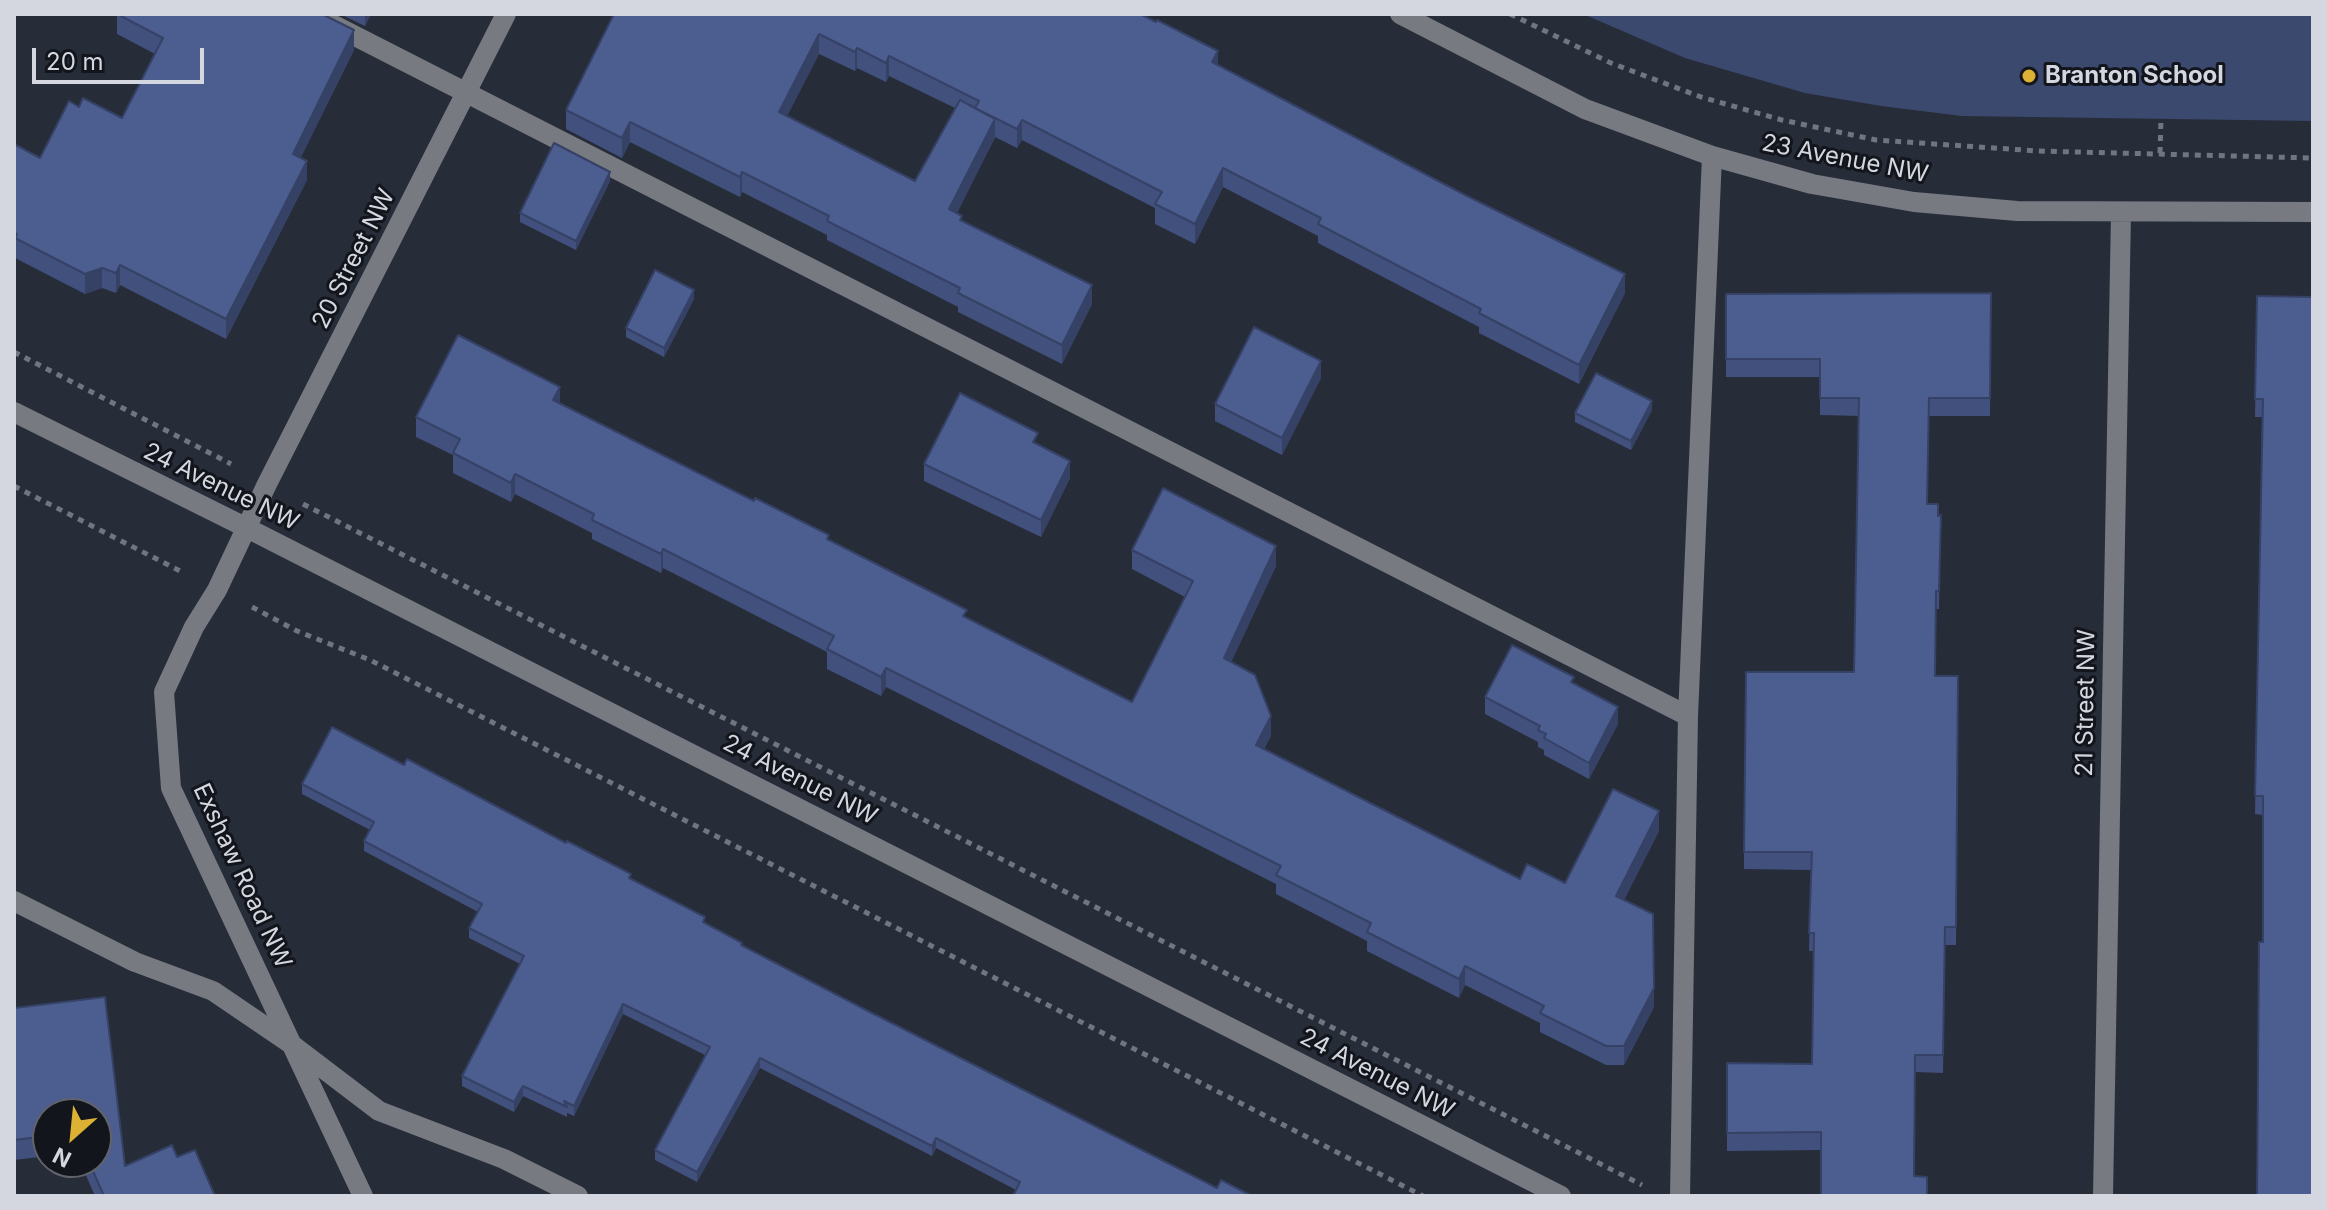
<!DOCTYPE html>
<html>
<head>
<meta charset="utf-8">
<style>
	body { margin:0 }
	#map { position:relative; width:2327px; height:1210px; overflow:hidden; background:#272c39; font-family:Inter,sans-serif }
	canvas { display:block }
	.frame { position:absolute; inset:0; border:16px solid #d4d7e0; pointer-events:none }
	.north { position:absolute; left:32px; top:1098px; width:80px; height:80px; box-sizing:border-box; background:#12151b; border:2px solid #60636a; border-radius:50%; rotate:207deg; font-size:22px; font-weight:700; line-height:32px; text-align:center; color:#d4d7e0 }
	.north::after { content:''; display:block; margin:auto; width:28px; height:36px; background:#ddb133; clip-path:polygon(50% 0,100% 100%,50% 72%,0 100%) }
	.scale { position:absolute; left:32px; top:48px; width:172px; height:36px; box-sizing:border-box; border:4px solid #d4d7e0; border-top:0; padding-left:10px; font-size:24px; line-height:28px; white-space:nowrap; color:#d4d7e0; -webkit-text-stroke:6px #12151b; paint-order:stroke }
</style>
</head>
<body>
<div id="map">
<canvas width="2327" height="1210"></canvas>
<div class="frame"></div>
<div class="north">N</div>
<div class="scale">20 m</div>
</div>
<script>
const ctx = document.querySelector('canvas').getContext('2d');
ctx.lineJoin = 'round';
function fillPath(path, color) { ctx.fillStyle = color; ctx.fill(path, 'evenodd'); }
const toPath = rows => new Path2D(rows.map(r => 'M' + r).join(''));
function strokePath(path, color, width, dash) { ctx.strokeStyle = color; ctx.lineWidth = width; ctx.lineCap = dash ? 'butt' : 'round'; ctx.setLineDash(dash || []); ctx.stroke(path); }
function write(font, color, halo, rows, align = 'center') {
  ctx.font = font + ' Inter,sans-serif'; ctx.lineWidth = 6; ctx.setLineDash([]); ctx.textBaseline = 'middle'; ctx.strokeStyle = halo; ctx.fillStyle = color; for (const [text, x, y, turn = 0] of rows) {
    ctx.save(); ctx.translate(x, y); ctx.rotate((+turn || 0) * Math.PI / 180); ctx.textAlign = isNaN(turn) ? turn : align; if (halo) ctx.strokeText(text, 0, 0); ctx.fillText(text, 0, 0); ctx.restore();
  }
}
const green = toPath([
	[1583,14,2313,14,2313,121,1962,116,1881,106,1805,93,1685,58]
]);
const path = toPath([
	[1510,14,1611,63,1701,97,1782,120,1876,140,2038,151,2313,158],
	[2160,153,2161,119],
	[14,352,231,464],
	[14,486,182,572],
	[303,504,1642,1185],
	[252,607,297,631,370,660,1423,1196]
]);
const minor = toPath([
	[312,14,1688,716],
	[1400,14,1585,109,1712,156,1812,184,1914,202,2017,211,2313,212],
	[14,412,247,528,1561,1196],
	[14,901,135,962,213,991,291,1044,379,1111,504,1159,578,1196],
	[363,1196,171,788,164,692,194,627,217,590,267,484,506,14],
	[1680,1196,1688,716,1712,156],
	[2103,1196,2121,212]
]);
const wall = toPath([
	[117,14,354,50,301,157,307,180,226,339,120,285,116,293,102,288,85,294,15,258,15,253,14,252,14,144,40,158,79,107,122,118,155,54,117,34],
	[340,14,371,14,365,26],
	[614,14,1218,65,1625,293,1579,384,1479,333,1479,327,1318,243,1318,236,1223,187,1195,244,1155,224,1155,208,1022,140,1017,148,995,137,957,213,962,222,1092,304,1062,364,958,312,958,307,827,240,827,235,742,192,740,197,630,142,622,158,566,129,566,110],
	[819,54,855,71,857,68,886,82,889,76,955,108,915,181,787,116],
	[610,181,576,250,520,222,520,213],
	[1991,293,1990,416,1929,416,1927,504,1938,516,1941,515,1939,609,1936,609,1936,676,1958,676,1956,945,1945,945,1943,1073,1915,1072,1914,1176,1927,1196,1821,1150,1727,1151,1727,1063,1812,1064,1814,951,1809,951,1811,870,1744,869,1744,852,1854,672,1859,416,1820,415,1820,377,1726,377,1726,294],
	[2257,296,2313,297,2263,942,2263,815,2255,814,2262,417,2255,417],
	[694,299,664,357,626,337,626,328],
	[1321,378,1282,455,1215,421,1215,404],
	[560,404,829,540,967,618,1132,702,1185,597,1132,569,1132,550,1276,566,1231,662,1271,736,1264,749,1520,879,1565,883,1659,831,1624,900,1654,1007,1624,1065,1606,1065,1540,1032,1540,1023,1465,985,1459,998,1367,951,1367,941,1276,894,1276,884,886,687,881,696,827,669,827,652,663,568,661,573,592,539,592,533,515,494,511,502,453,473,453,455,416,437,416,417],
	[1652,410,1631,450,1575,422,1575,413],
	[1038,445,1070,478,1041,537,924,481,924,464],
	[1574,683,1618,724,1589,779,1544,755,1544,750,1538,747,1538,742,1485,714,1485,697],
	[404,765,631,878,742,946,866,1010,1217,1188,1252,1196,1016,1190,936,1148,932,1156,760,1068,697,1182,655,1160,655,1150,705,1055,623,1014,574,1116,567,1113,567,1117,523,1096,514,1112,462,1086,462,1076,520,964,469,938,469,928,478,912,364,851,364,841,370,830,302,794,302,784],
	[105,997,125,1166,172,1145,177,1157,195,1150,215,1196,95,1196,80,1162,96,1162,96,1114,48,1114,48,1156,14,1160,14,1008]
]);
const shadedWall = toPath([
	[365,14,371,14,365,26],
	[354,30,354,50,293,173,293,154],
	[819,34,819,54,779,131,779,112],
	[857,48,857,68,855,71,855,52],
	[1218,51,1218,70,1212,62],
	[889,56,889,76,886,82,886,63],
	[995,119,995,138,949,228,949,209],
	[1022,120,1022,140,1017,148,1017,129],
	[630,122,630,142,622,158,622,138],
	[307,161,307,180,226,339,226,319],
	[1223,168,1223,187,1195,244,1195,224],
	[610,172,610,181,576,250,576,241],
	[742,172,742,192,740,197,740,177],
	[120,265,120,285,116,293,116,273],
	[102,268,102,288,85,294,85,274],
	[1625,274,1625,293,1579,384,1579,365],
	[1092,285,1092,304,1062,364,1062,345],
	[694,290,694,299,664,357,664,348],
	[1321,361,1321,378,1282,455,1282,438],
	[560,387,560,407,553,400],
	[1652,401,1652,410,1631,450,1631,441],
	[1070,461,1070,478,1041,537,1041,520],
	[515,474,515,494,511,502,511,483],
	[1276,546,1276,566,1224,678,1224,658],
	[663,549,663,568,661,573,661,554],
	[886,668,886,687,881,696,881,677],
	[1618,707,1618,724,1589,779,1589,763],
	[1271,716,1271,736,1256,765,1256,745],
	[1659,811,1659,831,1616,915,1616,896],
	[1465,966,1465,985,1459,998,1459,979],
	[1654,988,1654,1007,1624,1065,1624,1046],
	[623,1004,623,1014,574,1116,574,1106],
	[760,1058,760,1068,697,1182,697,1172],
	[523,1086,523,1096,514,1112,514,1102],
	[936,1138,936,1148,932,1156,932,1146]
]);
const building = toPath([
	[117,14,322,14,354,30,293,154,307,161,226,319,120,265,116,273,102,268,85,274,15,238,17,234,14,232,14,144,40,158,69,101,79,107,83,98,122,118,163,38,117,14],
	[614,14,1140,14,1156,22,1157,20,1218,51,1212,62,1465,195,1625,274,1579,365,1479,313,1481,309,1318,224,1321,218,1223,168,1195,224,1155,204,1162,192,1022,120,1017,129,975,108,979,101,889,56,886,63,857,48,855,52,819,34,779,112,915,181,960,100,995,119,949,209,962,216,960,220,1092,285,1062,345,958,293,960,288,827,221,829,216,742,172,740,177,630,122,622,138,566,110,614,14],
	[554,143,610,172,576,241,520,213,554,143],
	[655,270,694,290,664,348,626,328,655,270],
	[1991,293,1990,398,1929,398,1927,504,1938,504,1938,516,1941,515,1939,591,1936,591,1935,676,1958,676,1956,927,1945,927,1943,1055,1915,1055,1914,1176,1927,1177,1927,1196,1821,1196,1821,1132,1727,1133,1727,1063,1812,1064,1814,933,1809,933,1812,852,1744,852,1746,672,1854,672,1859,398,1820,398,1820,359,1726,359,1726,294,1991,293],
	[2257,296,2313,297,2313,1196,2257,1196,2259,942,2263,942,2263,796,2255,796,2263,399,2255,399,2257,296],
	[1254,327,1321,361,1282,438,1215,404,1254,327],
	[458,335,560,387,553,400,754,501,755,498,829,535,827,539,967,610,963,616,1132,702,1193,581,1132,550,1163,488,1276,546,1224,658,1255,675,1271,716,1256,745,1520,879,1527,864,1565,883,1613,789,1659,811,1616,896,1653,914,1654,988,1624,1046,1606,1046,1540,1013,1544,1006,1465,966,1459,979,1367,932,1371,923,1276,875,1281,866,886,668,881,677,827,649,834,636,663,549,661,554,592,520,594,514,515,474,511,483,453,453,460,439,416,417,458,335],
	[1596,373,1652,401,1631,441,1575,413,1596,373],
	[960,393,1038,433,1033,442,1070,461,1041,520,924,464,960,393],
	[1512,645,1574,677,1571,682,1618,707,1589,763,1544,738,1546,734,1538,730,1540,726,1485,697,1512,645],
	[332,727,404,765,407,759,566,843,567,841,631,874,629,878,705,917,703,922,742,943,741,945,866,1010,1217,1188,1221,1180,1252,1196,1013,1196,1020,1182,936,1138,932,1146,760,1058,697,1172,655,1150,710,1047,623,1004,574,1106,564,1101,567,1107,523,1086,514,1102,462,1076,524,956,469,928,482,904,364,841,374,822,302,784,332,727],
	[105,997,125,1166,172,1145,177,1157,195,1150,215,1196,104,1196,89,1162,96,1162,96,1114,48,1114,48,1136,14,1140,14,1008,105,997]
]);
const markers = [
	[2029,76,8,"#ddb133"]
];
const poiNames = [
	["Branton School",2045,76]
];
const streetNames = [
	["23 Avenue NW",1845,159,11],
	["20 Street NW",354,259,-63],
	["24 Avenue NW",221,487,26],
	["21 Street NW",2086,703,-89],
	["24 Avenue NW",800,780,27],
	["Exshaw Road NW",242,876,65],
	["24 Avenue NW",1377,1074,27]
];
fillPath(green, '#3b496f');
strokePath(path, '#707580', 5, [6, 6]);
strokePath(minor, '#787a81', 20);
fillPath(wall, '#41507c');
fillPath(shadedWall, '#354165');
fillPath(building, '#4c5d90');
strokePath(building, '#354165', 2);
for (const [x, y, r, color] of markers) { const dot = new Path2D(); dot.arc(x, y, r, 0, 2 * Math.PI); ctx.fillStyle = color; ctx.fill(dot); strokePath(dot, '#12151b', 3); }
write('bold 24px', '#d4d7e0', '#12151b', poiNames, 'left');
write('24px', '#d4d7e0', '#12151b', streetNames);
</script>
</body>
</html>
